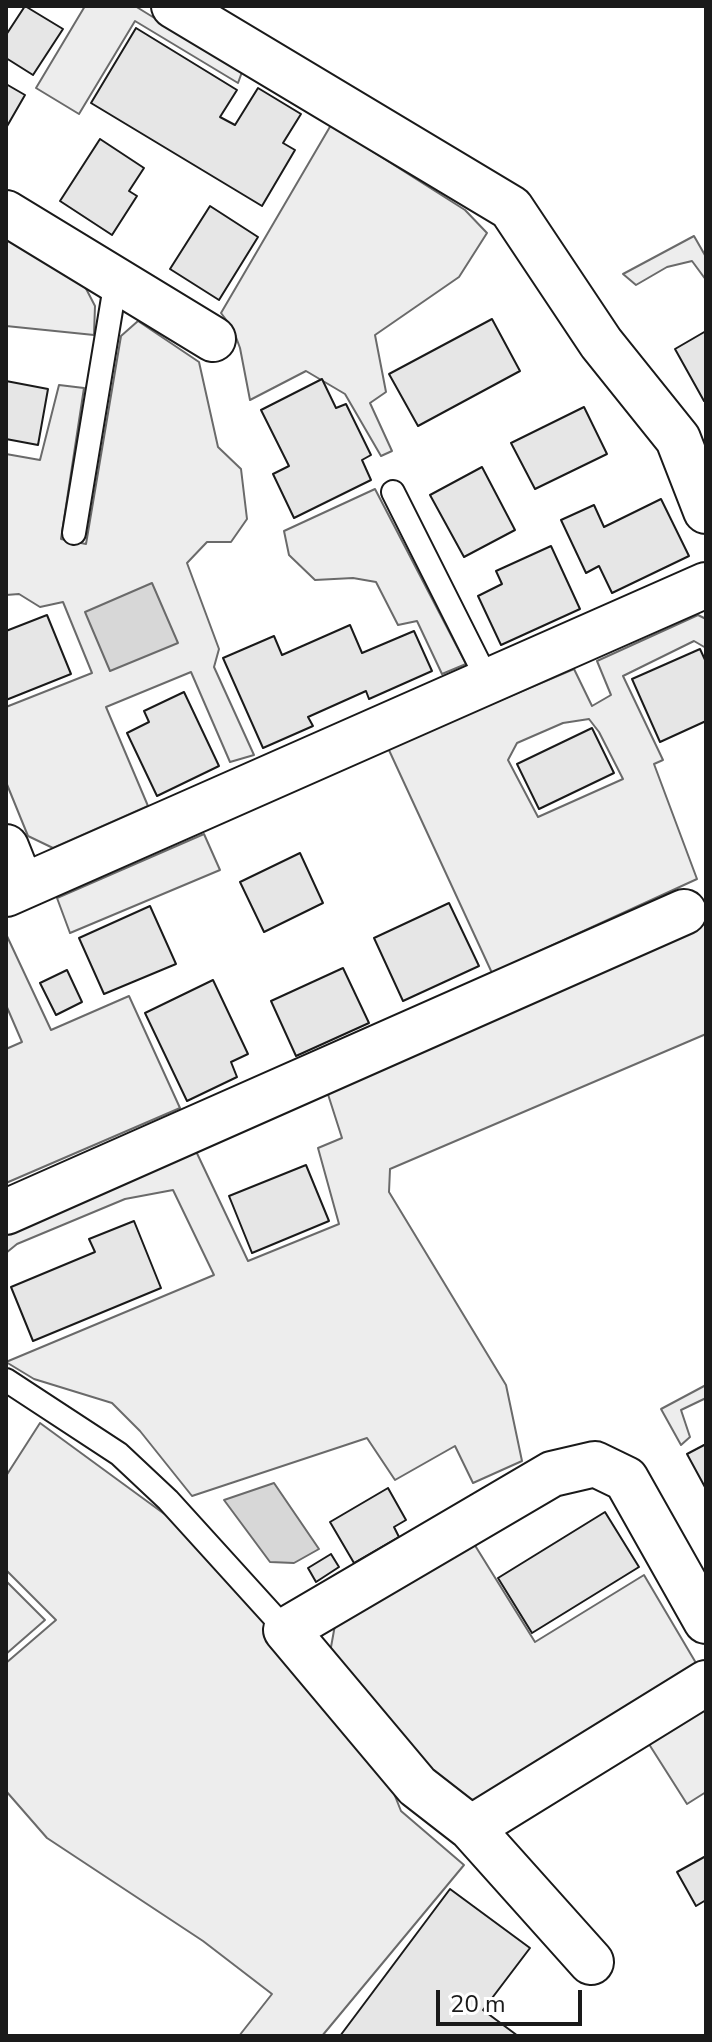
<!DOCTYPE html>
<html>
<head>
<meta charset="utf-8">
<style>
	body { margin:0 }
	#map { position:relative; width:712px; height:2042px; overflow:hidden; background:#fff; font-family:"Nunito Sans",sans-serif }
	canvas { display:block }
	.frame { position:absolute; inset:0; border:8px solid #1a1a1a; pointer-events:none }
	.scale { position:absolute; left:436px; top:1990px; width:146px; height:36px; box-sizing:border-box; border:4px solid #1a1a1a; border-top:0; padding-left:10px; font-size:24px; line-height:28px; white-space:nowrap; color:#1a1a1a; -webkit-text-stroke:6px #fff; paint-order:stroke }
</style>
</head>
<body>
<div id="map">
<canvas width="712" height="2042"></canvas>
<div class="frame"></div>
<div class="scale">20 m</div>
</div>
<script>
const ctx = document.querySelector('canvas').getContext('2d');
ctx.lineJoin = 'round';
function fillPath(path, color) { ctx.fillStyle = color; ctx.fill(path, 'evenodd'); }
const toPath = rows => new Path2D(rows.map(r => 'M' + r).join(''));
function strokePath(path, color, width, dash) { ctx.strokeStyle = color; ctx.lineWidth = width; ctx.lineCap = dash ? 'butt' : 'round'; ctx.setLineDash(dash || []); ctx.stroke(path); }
const built = toPath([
	[85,6,135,6,242,72,238,83,135,21,79,114,36,88,85,6],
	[331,125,465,210,487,233,459,277,375,335,386,392,370,403,392,451,381,456,345,394,306,371,250,400,240,348,233,329,221,313,331,125],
	[6,235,80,277,95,306,94,335,6,326,6,235],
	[694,236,706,257,706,280,692,261,667,267,636,285,623,274,694,236],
	[138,321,199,362,218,447,241,469,247,519,231,542,207,542,187,563,219,649,214,667,254,755,230,762,191,672,106,707,148,806,53,848,28,836,6,782,6,707,92,673,63,602,40,607,19,594,6,595,6,454,40,460,59,385,84,388,61,539,86,544,121,336,138,321],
	[375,489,466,664,442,674,417,621,398,625,376,582,353,578,315,580,289,555,284,531,375,489],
	[698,615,706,619,706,648,694,641,623,676,663,760,654,764,697,879,492,973,388,748,574,669,592,706,611,695,597,661,698,615],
	[589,719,599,732,623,779,538,817,508,760,517,743,563,723,589,719],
	[204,834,220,870,70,933,57,898,204,834],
	[706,917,706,1034,390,1169,389,1192,506,1385,522,1461,473,1483,455,1446,395,1480,367,1438,192,1496,140,1431,112,1403,34,1379,6,1362,214,1275,173,1190,125,1199,17,1244,6,1253,6,1227,194,1147,248,1261,339,1224,318,1148,342,1138,325,1085,706,917],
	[6,934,51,1030,129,996,180,1108,6,1183,6,1049,22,1042,6,1005,6,934],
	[706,1385,706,1398,681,1410,690,1437,681,1445,661,1409,706,1385],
	[40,1423,174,1521,301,1662,385,1771,401,1811,464,1865,322,2036,239,2036,272,1994,203,1941,47,1838,6,1791,6,1663,56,1620,6,1570,6,1476,40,1423],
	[471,1539,535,1642,644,1575,696,1663,477,1801,454,1800,329,1658,335,1625,471,1539],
	[6,1581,45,1620,6,1654,6,1581],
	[706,1706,706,1792,687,1804,647,1741,706,1706]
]);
const water = toPath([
	[152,583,178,643,110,671,85,612,152,583],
	[274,1483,319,1549,294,1563,270,1562,224,1500,274,1483]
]);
const building = toPath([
	[25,6,63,29,33,75,6,58,6,35,25,6],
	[136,28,237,90,220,117,235,125,258,88,301,114,283,143,295,150,262,206,91,103,136,28],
	[6,84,25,95,6,128,6,84],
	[100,139,144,168,129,191,137,196,112,235,60,201,100,139],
	[210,206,258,237,219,300,170,269,210,206],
	[492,319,520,371,418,426,389,374,492,319],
	[706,331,706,400,704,401,675,349,706,331],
	[322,379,336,408,346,404,371,455,362,460,371,480,294,518,273,474,289,466,261,410,322,379],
	[6,381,48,389,38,445,6,439,6,381],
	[584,407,607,454,535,489,511,443,584,407],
	[482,467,515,530,464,557,430,495,482,467],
	[661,499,689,556,612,593,599,566,586,573,561,520,594,505,604,527,661,499],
	[551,546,580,609,501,645,478,596,502,584,496,571,551,546],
	[47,615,71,674,6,700,6,631,47,615],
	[350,625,362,653,414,631,432,671,369,699,366,691,308,717,313,726,263,748,223,658,274,636,282,655,350,625],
	[700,649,706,662,706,721,660,742,632,679,700,649],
	[184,692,219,766,157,796,127,733,149,722,144,711,184,692],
	[592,728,614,773,539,809,517,764,592,728],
	[300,853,323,903,264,932,240,882,300,853],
	[449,903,479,966,403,1001,374,938,449,903],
	[150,906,176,964,104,994,79,938,150,906],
	[343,968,369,1023,296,1056,271,1001,343,968],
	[67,970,82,1002,56,1015,40,983,67,970],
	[213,980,248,1054,231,1062,237,1077,187,1101,145,1013,213,980],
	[306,1165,329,1221,252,1253,229,1196,306,1165],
	[134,1221,161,1288,33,1341,11,1287,95,1252,89,1239,134,1221],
	[706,1444,706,1489,687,1454,706,1444],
	[388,1488,406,1520,394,1527,399,1537,354,1563,330,1522,388,1488],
	[605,1512,639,1567,532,1633,498,1578,605,1512],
	[331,1554,339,1567,316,1582,308,1568,331,1554],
	[706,1856,706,1900,696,1906,677,1872,706,1856],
	[450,1889,530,1948,483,2010,518,2036,340,2036,450,1889]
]);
const service = toPath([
	[393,492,488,681],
	[74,533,116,280],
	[6,1380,119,1454,168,1500,286,1630]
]);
const minor = toPath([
	[174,6,511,208,601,343,678,439,706,511],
	[6,213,213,339],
	[6,847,22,887],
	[6,894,706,585],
	[6,1212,684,912],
	[471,1828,417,1786,286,1630,552,1474,595,1464,626,1479,706,1621],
	[591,1962,471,1828,706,1683]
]);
fillPath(built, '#ededed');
strokePath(built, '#6a6a6a', 2);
fillPath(water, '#d7d7d7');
strokePath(water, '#6a6a6a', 2);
fillPath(building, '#e6e6e6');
strokePath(building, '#1a1a1a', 2);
strokePath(service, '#1a1a1a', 26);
strokePath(minor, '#1a1a1a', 48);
strokePath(service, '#fff', 22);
strokePath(minor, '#fff', 44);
</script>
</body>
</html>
